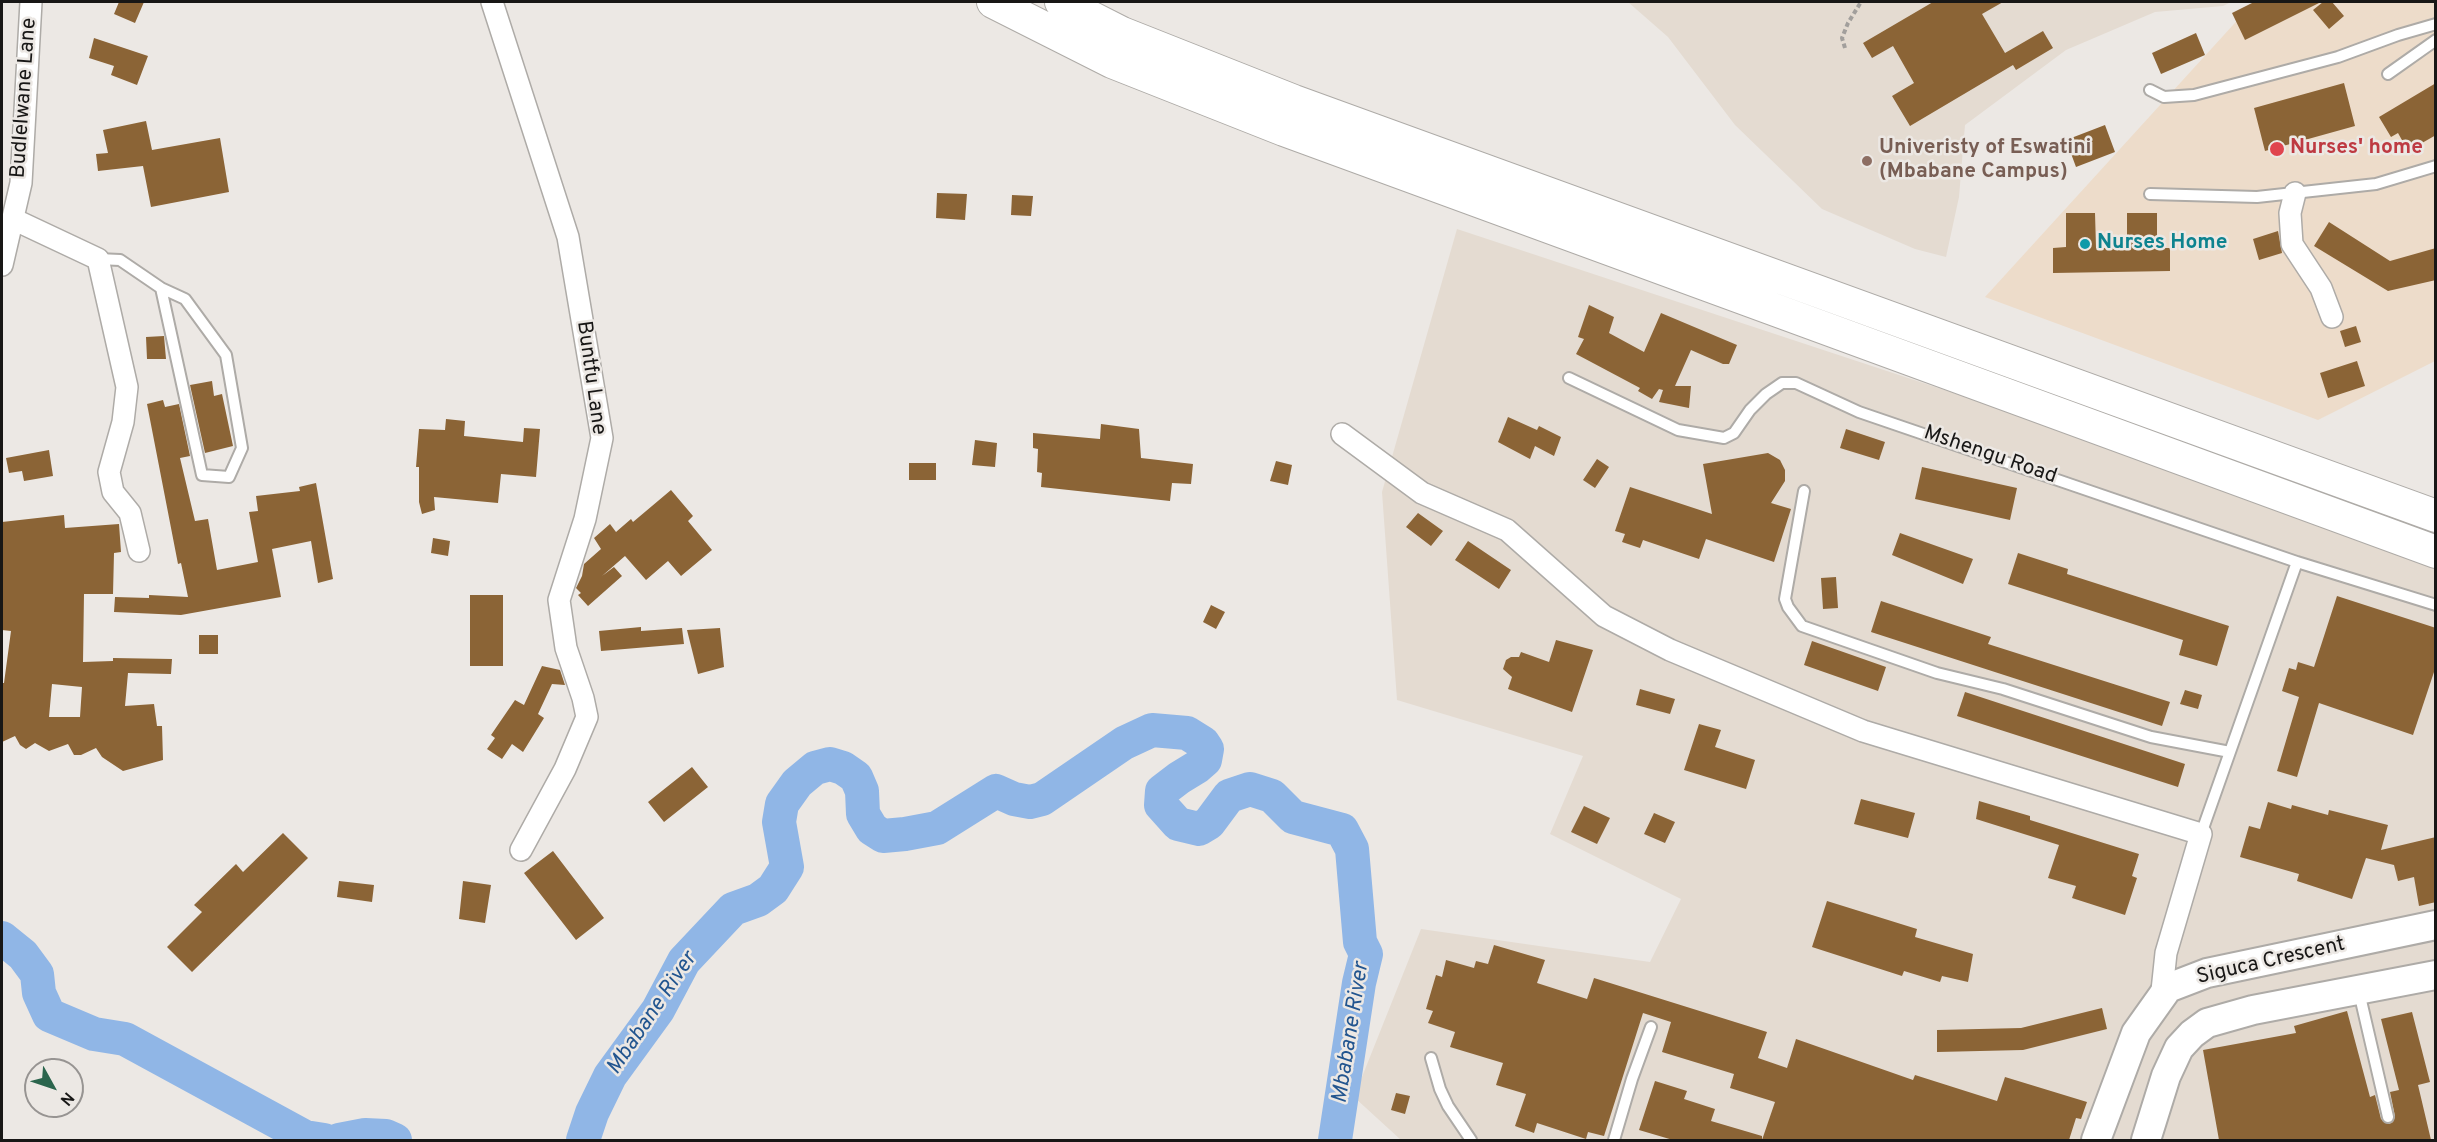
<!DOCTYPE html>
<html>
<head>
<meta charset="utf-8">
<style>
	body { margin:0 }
	#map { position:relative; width:2437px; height:1142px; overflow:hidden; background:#ece8e4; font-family:Overpass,sans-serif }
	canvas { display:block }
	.frame { position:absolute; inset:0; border:3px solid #181716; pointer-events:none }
	.north { position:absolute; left:24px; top:1058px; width:60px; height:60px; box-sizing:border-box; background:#ece8e4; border:2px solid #979492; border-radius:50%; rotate:130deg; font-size:16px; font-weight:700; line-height:24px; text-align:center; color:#181716 }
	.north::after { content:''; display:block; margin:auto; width:21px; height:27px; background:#2b654d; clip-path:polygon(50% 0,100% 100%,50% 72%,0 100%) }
</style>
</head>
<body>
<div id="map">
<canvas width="2437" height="1142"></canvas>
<div class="frame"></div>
<div class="north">N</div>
</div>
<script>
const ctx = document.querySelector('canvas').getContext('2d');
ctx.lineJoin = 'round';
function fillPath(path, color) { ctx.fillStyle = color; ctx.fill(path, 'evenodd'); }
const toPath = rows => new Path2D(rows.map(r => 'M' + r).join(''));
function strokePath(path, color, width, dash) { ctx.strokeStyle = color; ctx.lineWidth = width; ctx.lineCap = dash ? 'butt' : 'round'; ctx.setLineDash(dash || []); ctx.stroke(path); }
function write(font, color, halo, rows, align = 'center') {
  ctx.font = font + ' Overpass,sans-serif'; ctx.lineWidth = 5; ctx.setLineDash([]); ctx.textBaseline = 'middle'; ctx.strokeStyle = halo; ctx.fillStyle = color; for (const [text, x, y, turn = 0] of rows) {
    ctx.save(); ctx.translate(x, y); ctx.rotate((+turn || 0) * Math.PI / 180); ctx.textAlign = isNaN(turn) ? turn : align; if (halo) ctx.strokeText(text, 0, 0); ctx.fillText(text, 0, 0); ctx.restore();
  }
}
const built = toPath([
	[1628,2,2231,2,2223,6,2155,12,2066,50,1965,125,1959,197,1946,257,1915,249,1822,209,1735,125,1668,37],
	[1457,229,2435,552,2435,1140,1401,1140,1354,1097,1421,929,1650,962,1681,899,1550,834,1583,756,1397,700,1382,492]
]);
const medical = toPath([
	[2254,2,2435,2,2435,361,2318,420,1985,297]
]);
const river = toPath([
	[2,938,23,955,37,974,39,993,49,1015,94,1034,125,1039,305,1137,324,1140],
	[339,1140,365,1135,386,1136,395,1140],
	[583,1140,592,1113,610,1076,658,1010,684,961,733,909,758,900,773,889,787,867,779,822,782,804,797,783,815,768,830,764,843,768,856,777,862,791,863,814,872,829,883,836,905,834,937,828,996,791,1014,799,1030,802,1042,799,1124,743,1152,730,1187,733,1203,743,1207,749,1205,760,1197,767,1179,778,1162,791,1161,805,1178,824,1199,829,1209,823,1229,796,1250,789,1272,796,1293,817,1342,830,1352,849,1360,942,1366,954,1359,983,1335,1140]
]);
const building = toPath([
	[119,2,144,2,135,23,114,14],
	[1933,2,2003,2,1982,14,2005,53,2043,31,2053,48,2016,70,2013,65,1910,126,1892,96,1914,83,1893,46,1872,58,1863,43],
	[2254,2,2321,2,2245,40,2232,13],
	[2323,2,2332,2,2344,16,2329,29,2313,10],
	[2196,33,2205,55,2161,74,2152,53],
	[94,38,148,56,137,85,111,75,114,66,89,58],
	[2344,83,2355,126,2265,151,2254,108],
	[2436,83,2436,135,2408,151,2398,133,2391,137,2379,117],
	[146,121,152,150,220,138,229,192,151,207,143,166,98,171,96,154,108,153,103,130],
	[2105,125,2115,152,2076,167,2066,140],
	[937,193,967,194,965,220,936,218],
	[1012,195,1033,196,1031,216,1011,215],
	[2066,213,2095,213,2096,248,2127,248,2127,213,2157,213,2157,248,2170,248,2170,271,2053,273,2053,248,2066,247],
	[2329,222,2390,261,2436,248,2436,280,2388,291,2314,246],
	[2278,231,2282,253,2259,260,2253,239],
	[1589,305,1614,317,1609,333,1644,352,1661,313,1737,345,1729,364,1723,364,1691,350,1675,386,1691,386,1689,408,1659,402,1663,390,1659,389,1652,399,1638,391,1640,388,1576,354,1584,339,1578,337],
	[2356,326,2361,342,2345,347,2340,331],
	[164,336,166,359,147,359,146,337],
	[2357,361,2365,386,2328,398,2320,373],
	[212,381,214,396,222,394,233,446,205,453,190,385],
	[163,400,165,407,179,404,190,456,180,458,195,521,208,519,217,570,258,562,249,512,258,511,256,496,300,491,299,487,316,483,333,579,318,583,311,541,272,549,281,597,181,615,114,612,115,597,149,598,149,595,188,597,181,563,178,564,147,404],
	[1508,417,1537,430,1539,426,1561,437,1554,456,1535,446,1530,459,1498,442],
	[446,419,465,421,464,436,523,442,524,428,540,429,536,477,501,474,498,503,434,497,435,510,422,514,419,502,419,467,416,467,419,429,445,430],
	[1101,424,1139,429,1141,458,1193,464,1191,484,1172,483,1170,501,1041,487,1042,473,1037,472,1038,449,1033,448,1033,433,1100,439],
	[1846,429,1885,442,1879,460,1840,448],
	[975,440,997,443,995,467,972,465],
	[49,450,53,476,24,481,22,471,9,473,6,458],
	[1768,453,1780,460,1785,470,1785,481,1771,503,1791,509,1774,562,1706,539,1699,559,1643,540,1640,548,1622,542,1625,534,1615,531,1630,487,1712,514,1703,464],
	[1597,459,1609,467,1595,488,1583,480],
	[1276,461,1292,465,1288,485,1270,481],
	[909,463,936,463,936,480,909,480],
	[1922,467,2017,488,2010,520,1915,499],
	[671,490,693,516,688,521,712,550,681,576,668,561,646,580,625,556,602,576,614,567,622,576,588,606,578,595,581,593,576,588,582,576,584,564,601,549,594,538,610,524,616,532,631,519,633,522],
	[1418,513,1443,531,1431,546,1406,527],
	[64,515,65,528,119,524,121,552,114,553,113,594,84,594,83,662,113,661,113,658,172,659,171,674,128,673,125,706,154,704,157,726,162,726,163,760,123,771,102,757,96,748,81,755,74,755,68,744,49,751,35,743,26,749,20,745,15,736,2,742,2,683,4,683,11,631,2,630,2,522],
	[52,684,82,687,80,717,49,717],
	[1900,533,1973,559,1963,584,1892,555],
	[433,538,450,541,448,556,431,553],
	[1468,541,1511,570,1499,589,1455,560],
	[2018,553,2068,569,2067,574,2229,626,2217,666,2179,655,2183,640,2008,584],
	[1836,577,1838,608,1823,609,1821,578],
	[470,595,503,595,503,666,470,666],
	[2337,596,2436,628,2436,666,2413,735,2319,703,2297,777,2277,771,2299,697,2282,691,2289,668,2296,670,2298,662,2314,667],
	[1881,601,1991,637,1988,644,2170,702,2162,726,1871,632],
	[1211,605,1225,612,1216,629,1203,622],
	[641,627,641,631,682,628,684,644,601,651,599,631],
	[720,628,724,667,698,674,687,630],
	[199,635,218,635,218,654,199,654],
	[1556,640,1593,650,1572,712,1508,689,1512,677,1503,669,1506,660,1511,657,1519,657,1521,652,1549,662],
	[1812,641,1886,667,1878,691,1804,665],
	[542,666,560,670,565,685,552,684,538,714,544,718,523,752,512,744,502,759,487,749,495,738,491,735,515,700,524,705],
	[1640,689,1675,699,1670,714,1636,705],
	[2185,690,2202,695,2198,709,2180,704],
	[1965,692,2185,764,2178,787,1957,716],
	[1699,724,1721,730,1715,747,1755,760,1746,789,1684,770],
	[692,767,708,787,664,822,648,802],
	[1861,799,1915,813,1908,838,1854,824],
	[1979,801,2030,816,2030,820,2139,854,2132,876,2137,878,2125,915,2072,898,2076,886,2048,878,2059,845,1976,819],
	[2268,802,2291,809,2292,805,2328,815,2329,810,2388,825,2381,850,2436,837,2436,902,2419,906,2414,877,2398,881,2394,865,2366,858,2352,899,2297,881,2299,874,2240,857,2249,826,2260,829],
	[1584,806,1610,818,1597,844,1571,832],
	[1654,813,1675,822,1665,843,1644,834],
	[283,833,308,858,192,972,167,947,202,912,194,905,236,864,243,872],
	[553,851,604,918,576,940,524,873],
	[339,881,374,885,372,902,337,897],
	[463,881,491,885,485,923,459,919],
	[1827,901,1917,929,1915,937,1973,954,1968,982,1942,976,1940,982,1904,971,1902,976,1812,947],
	[1494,945,1545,960,1537,983,1587,999,1594,978,1767,1032,1758,1058,1787,1068,1796,1039,1913,1080,1915,1075,1997,1101,2005,1077,2087,1102,2081,1119,2076,1118,2069,1140,1762,1140,1775,1102,1730,1088,1734,1074,1662,1052,1671,1022,1643,1013,1604,1136,1588,1132,1586,1139,1537,1123,1534,1133,1515,1126,1526,1094,1496,1085,1503,1063,1450,1047,1455,1032,1428,1023,1433,1011,1426,1009,1436,975,1442,977,1446,960,1474,968,1476,961,1488,964],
	[2102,1008,2107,1029,2023,1050,1937,1052,1937,1030,2021,1028],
	[2347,1011,2370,1097,2375,1095,2381,1119,2389,1124,2393,1122,2395,1116,2390,1092,2399,1090,2381,1019,2412,1012,2430,1082,2418,1085,2431,1140,2219,1140,2203,1050,2296,1033,2294,1026],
	[1655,1081,1687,1091,1684,1099,1715,1109,1711,1121,1762,1136,1762,1140,1673,1140,1639,1130],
	[1396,1093,1410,1096,1405,1114,1391,1110]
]);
const path = toPath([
	[1845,48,1842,38,1848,23,1861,2]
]);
const lane = toPath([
	[2388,74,2436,40],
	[2150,90,2164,97,2194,95,2338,57,2398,35,2436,24],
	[2150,194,2257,197,2376,184,2436,166],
	[98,259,120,260,161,288,185,299,226,355,242,448,229,477,202,475,161,288],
	[1569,378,1678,430,1724,438,1734,433,1750,410,1766,394,1782,383,1796,383,1859,412,2297,562,2436,605],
	[1804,491,1785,599,1788,607,1802,626,1937,673,2003,689,2151,737,2230,752],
	[2201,834,2297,562],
	[2359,992,2388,1117],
	[1431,1058,1440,1089,1448,1106,1471,1140],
	[1614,1140,1632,1079,1651,1027]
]);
const street = toPath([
	[492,2,568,237,602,438,585,519,559,600,566,648,583,698,587,717,565,769,521,850],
	[2295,193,2290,213,2292,244,2321,288,2332,317],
	[13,219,98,259,127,387,123,422,109,472,113,492,130,513,139,551],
	[2,265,21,183,31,2],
	[1342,434,1422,493,1507,530,1604,616,1670,650,1863,731,2201,834,2166,953,2161,1000]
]);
const secondary = toPath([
	[2096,1140,2136,1033,2168,988,2207,973,2436,925],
	[2146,1140,2166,1076,2179,1048,2192,1034,2207,1023,2253,1010,2436,975]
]);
const primary = toPath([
	[993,2,1112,62,1284,130,2436,552],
	[1061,2,1122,33,1294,101,2436,516]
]);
const markers = [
	[2277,149,8,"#e0444e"],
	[1867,161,6,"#8d6e63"],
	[2085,244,6,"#0f9aa8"]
];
const streetNames = [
	["Budlelwane Lane",25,98,-86],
	["Buntfu Lane",590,378,82],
	["Mshengu Road",1990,456,19],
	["Siguca Crescent",2271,962,-13]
];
const educationNames = [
	["Univeristy of Eswatini",1879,149],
	["(Mbabane Campus)",1879,173]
];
const healthNames = [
	["Nurses' home",2290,149]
];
const cultureNames = [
	["Nurses Home",2097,244]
];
const waterNames = [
	["Mbabane River",653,1014,-56],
	["Mbabane River",1352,1033,-81]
];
fillPath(built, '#e4dbd1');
fillPath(medical, '#eddcca');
strokePath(river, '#90b6e6', 34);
fillPath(building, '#8b6436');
strokePath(lane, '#aeaba7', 14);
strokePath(street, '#aeaba7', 24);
strokePath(secondary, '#aeaba7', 32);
strokePath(primary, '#aeaba7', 34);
strokePath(path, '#a29f9c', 4, [4.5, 3]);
strokePath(lane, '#fff', 10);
strokePath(street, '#fff', 21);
strokePath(secondary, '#fff', 28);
strokePath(primary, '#fff', 32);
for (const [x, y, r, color] of markers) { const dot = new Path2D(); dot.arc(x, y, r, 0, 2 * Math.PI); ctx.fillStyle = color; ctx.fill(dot); strokePath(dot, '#ece8e4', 2); }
write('21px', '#181716', '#ece8e4', streetNames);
write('bold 21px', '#785e54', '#ece8e4', educationNames, 'left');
write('bold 21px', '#be3a42', '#ece8e4', healthNames, 'left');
write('bold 21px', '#0d838f', '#ece8e4', cultureNames, 'left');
write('italic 22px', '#22558f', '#ece8e4', waterNames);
</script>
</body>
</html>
